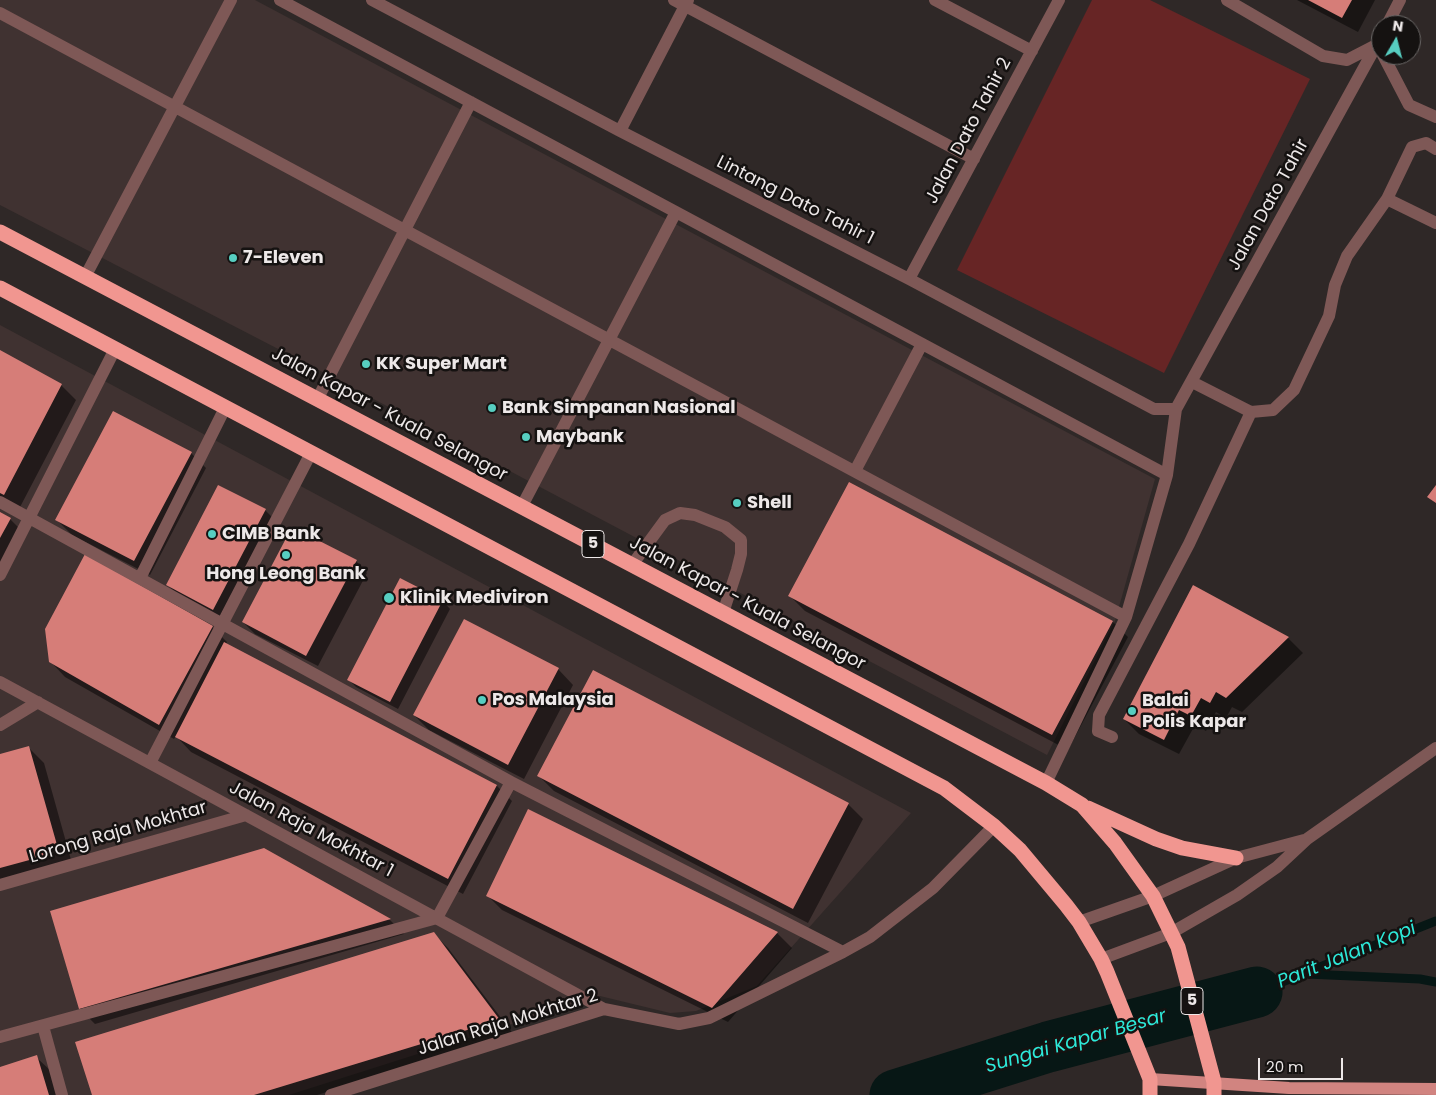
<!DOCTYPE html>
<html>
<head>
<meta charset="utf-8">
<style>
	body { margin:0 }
	#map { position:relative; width:1436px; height:1095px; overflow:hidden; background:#2f2827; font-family:Poppins,sans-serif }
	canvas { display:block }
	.north { position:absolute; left:1371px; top:15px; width:50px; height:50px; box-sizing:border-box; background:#151211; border:1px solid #6b6867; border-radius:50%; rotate:8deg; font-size:14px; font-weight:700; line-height:20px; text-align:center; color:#ede8e8 }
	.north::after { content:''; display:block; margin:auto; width:18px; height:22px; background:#57cec1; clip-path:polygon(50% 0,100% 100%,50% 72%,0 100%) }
	.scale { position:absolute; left:1258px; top:1058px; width:85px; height:22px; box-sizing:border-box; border:2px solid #ede8e8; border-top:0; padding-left:6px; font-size:15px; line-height:18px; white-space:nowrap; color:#ede8e8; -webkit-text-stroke:4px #151211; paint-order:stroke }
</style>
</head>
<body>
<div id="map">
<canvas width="1436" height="1095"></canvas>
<div class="north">N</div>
<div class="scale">20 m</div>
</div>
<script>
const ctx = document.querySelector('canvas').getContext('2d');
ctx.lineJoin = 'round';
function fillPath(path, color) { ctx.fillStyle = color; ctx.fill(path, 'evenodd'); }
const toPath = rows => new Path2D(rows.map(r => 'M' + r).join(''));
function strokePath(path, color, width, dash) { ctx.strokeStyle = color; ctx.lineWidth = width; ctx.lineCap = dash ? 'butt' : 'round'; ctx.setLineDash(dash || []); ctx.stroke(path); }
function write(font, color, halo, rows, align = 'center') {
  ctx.font = font + ' Poppins,sans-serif'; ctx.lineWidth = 5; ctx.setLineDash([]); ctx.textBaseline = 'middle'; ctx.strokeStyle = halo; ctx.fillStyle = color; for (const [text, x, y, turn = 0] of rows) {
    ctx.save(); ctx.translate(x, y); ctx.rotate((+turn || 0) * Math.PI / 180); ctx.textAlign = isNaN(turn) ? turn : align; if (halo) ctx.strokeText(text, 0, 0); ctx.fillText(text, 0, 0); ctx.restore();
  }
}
const built = toPath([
	[0,0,255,0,910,349,1155,479,1115,621,1047,755,313,367,0,205],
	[0,325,911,813,757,986,696,1011,670,1013,600,996,289,1095,0,1095]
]);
const green = toPath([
	[1092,0,1150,0,1310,79,1164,373,957,270]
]);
const shadow = toPath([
	[1297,0,1375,0,1358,32],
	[0,351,61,385,76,400,19,509,0,498],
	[191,453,206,468,150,575,72,535,57,520],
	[850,484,1113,622,1128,637,1068,750,805,611,790,596],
	[219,486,265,510,277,522,225,621,179,596,167,584],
	[0,513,10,519,25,534,0,579],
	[356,561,367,573,318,666,255,634,243,622],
	[401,579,443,601,450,609,398,709,356,687,348,679],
	[1193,587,1288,638,1303,653,1242,712,1232,707,1226,718,1216,712,1206,731,1195,725,1179,754,1139,734,1124,719],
	[212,627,227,642,226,644,497,786,512,801,463,894,191,752,176,736,174,739,65,677,50,661],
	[558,669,573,685,524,779,429,730,414,715],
	[29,748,44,763,73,867,0,887,0,756],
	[539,776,848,804,863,819,808,923,554,791],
	[529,811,777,933,792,948,728,1022,502,910,487,895],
	[264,850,390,920,404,934,95,1024,80,1009,51,912],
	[433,933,448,948,514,1035,317,1095,93,1095],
	[36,1057,52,1072,59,1095,0,1095,0,1068]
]);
const stream = toPath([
	[1307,974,1420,979,1436,982],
	[1257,992,1436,921]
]);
const river = toPath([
	[895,1095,1048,1047,1257,992]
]);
const building = toPath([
	[1308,0,1352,0,1342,18],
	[0,350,62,384,4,495,0,493],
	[113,411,192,452,134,561,55,520],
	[849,482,1113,621,1052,735,788,596],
	[218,485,266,509,213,610,166,585],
	[1436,485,1436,503,1427,497],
	[0,512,11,518,0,538],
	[292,527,357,560,306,656,242,622],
	[85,554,213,626,159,725,49,662,45,629],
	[400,578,443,600,390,702,347,680],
	[1193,585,1289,637,1226,698,1216,692,1210,703,1201,698,1191,716,1179,710,1164,740,1123,719],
	[464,619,559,668,508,765,413,715],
	[224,642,497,785,448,879,175,737],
	[593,670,849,803,793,909,537,776],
	[29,746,59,852,0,868,0,754],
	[528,809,778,932,712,1008,486,896],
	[264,848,391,919,79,1009,50,911],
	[434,932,500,1020,254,1095,92,1095,75,1042],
	[37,1055,49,1095,0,1095,0,1067]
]);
const minor = toPath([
	[280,0,1167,475],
	[372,0,620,131,909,279,1154,409,1176,409,1377,44],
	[674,0,974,159],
	[935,0,1032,51],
	[1227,0,1323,56,1347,60,1378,44],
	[0,13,1126,617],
	[1387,25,1400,0],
	[1383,55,1409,105,1436,117],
	[620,131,688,0],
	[1387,199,1436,223],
	[85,277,231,0],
	[909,279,1059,0],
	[1192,382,1251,412,1273,410,1294,390,1329,316,1335,285,1347,256,1387,199,1412,147,1426,143,1436,149],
	[318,398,471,102],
	[855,471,922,344],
	[0,502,511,782,843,952],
	[522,506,676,212],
	[632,565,665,520,680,513,695,515,725,527,741,540,741,554,737,570,723,613],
	[0,575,115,349],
	[140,578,225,408],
	[0,682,604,1009],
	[0,725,38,702],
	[1112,737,1098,731,1099,715,1189,544,1251,412],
	[150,763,311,453],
	[1046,783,1126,617,1167,475,1176,409],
	[0,885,246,815],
	[1079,922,1153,896,1236,858,1304,840],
	[1101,959,1171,933,1237,895,1277,867,1307,839,1436,748],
	[43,1026,62,1095],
	[0,1037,437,918,511,782],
	[331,1095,604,1009,679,1024,709,1018,843,952,870,937,933,888,994,826]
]);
const major = toPath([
	[1150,1079,1289,1088,1436,1089]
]);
const highway = toPath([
	[0,232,1046,783,1082,805,1115,843,1153,896,1178,947,1214,1082,1214,1095],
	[0,288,944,788,994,826,1020,850,1066,905,1079,922,1101,959,1107,972,1150,1079,1150,1095],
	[1088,808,1156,839,1182,848,1236,858]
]);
const markers = [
	[233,258,5,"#57cec1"],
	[366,364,5,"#57cec1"],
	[492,408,5,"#57cec1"],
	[526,437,5,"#57cec1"],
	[737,503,5,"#57cec1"],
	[212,534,5,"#57cec1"],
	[286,555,5,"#57cec1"],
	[389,598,6,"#57cec1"],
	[482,700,5,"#57cec1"],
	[1132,711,5,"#57cec1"]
];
const shields = [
	[593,544,22],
	[1192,1001,22]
];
const shieldNames = [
	["5",593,544],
	["5",1192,1001]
];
const streetNames = [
	["Jalan Dato Tahir 2",969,131,-62],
	["Lintang Dato Tahir 1",795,201,27],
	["Jalan Dato Tahir",1269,205,-61],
	["Jalan Kapar - Kuala Selangor",389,415,28],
	["Jalan Kapar - Kuala Selangor",747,604,28],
	["Jalan Raja Mokhtar 1",311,830,28],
	["Lorong Raja Mokhtar",118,833,-16],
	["Jalan Raja Mokhtar 2",508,1023,-17]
];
const poiNames = [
	["7-Eleven",243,258],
	["KK Super Mart",376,364],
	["Bank Simpanan Nasional",502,408],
	["Maybank",536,437],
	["Shell",747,503],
	["CIMB Bank",222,534],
	["Hong Leong Bank",286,574,"center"],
	["Klinik Mediviron",400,598],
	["Pos Malaysia",492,700],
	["Balai",1142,701],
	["Polis Kapar",1142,722]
];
const waterNames = [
	["Parit Jalan Kopi",1347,956,-22],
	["Sungai Kapar Besar",1076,1042,-16]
];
fillPath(built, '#403231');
fillPath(green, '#672525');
fillPath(shadow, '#0007');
strokePath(stream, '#071715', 9);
strokePath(river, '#071715', 51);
fillPath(building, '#d67d78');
strokePath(minor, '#7e5856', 12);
strokePath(major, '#d18480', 12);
strokePath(highway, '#f19690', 15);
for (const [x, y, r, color] of markers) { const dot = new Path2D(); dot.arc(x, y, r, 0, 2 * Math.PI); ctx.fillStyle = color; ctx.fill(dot); strokePath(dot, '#151211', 2); }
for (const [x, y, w] of shields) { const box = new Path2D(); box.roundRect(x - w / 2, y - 13.5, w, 27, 4); ctx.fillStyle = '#151211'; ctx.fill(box); strokePath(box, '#ede8e8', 1); }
write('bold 16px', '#ede8e8', null, shieldNames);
write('18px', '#ede8e8', '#151211', streetNames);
write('bold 18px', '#ede8e8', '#151211', poiNames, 'left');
write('italic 19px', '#2de9d9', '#151211', waterNames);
</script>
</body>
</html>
